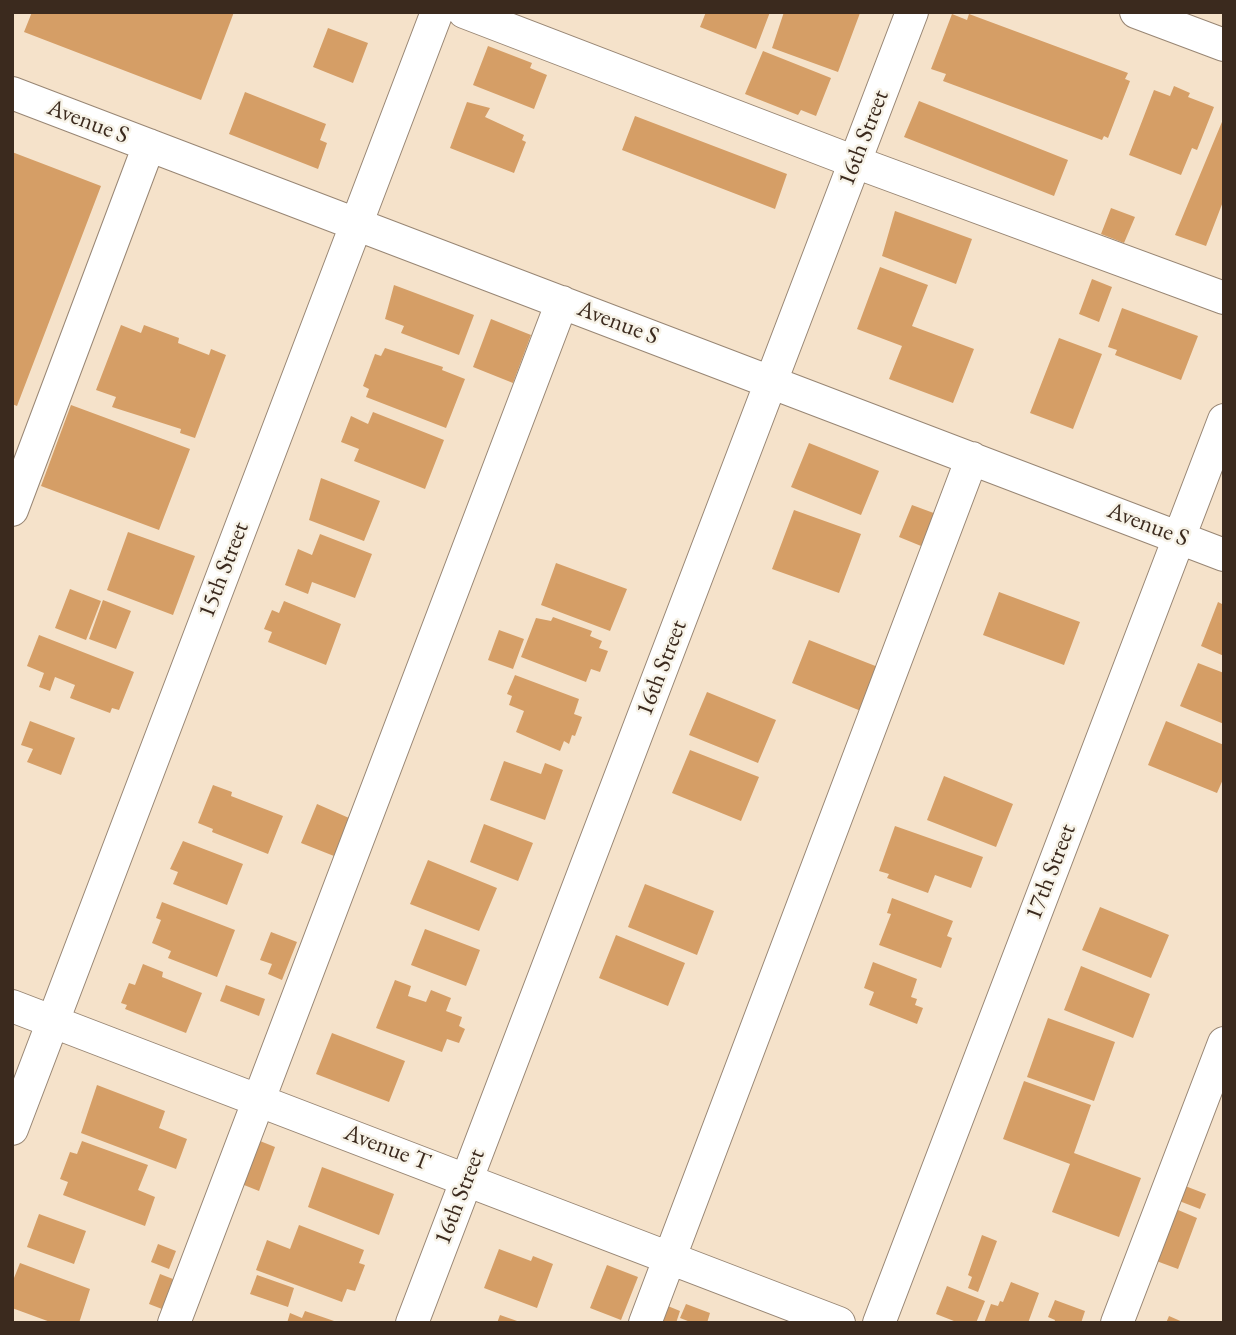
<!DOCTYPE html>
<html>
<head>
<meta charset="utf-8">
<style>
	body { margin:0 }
	#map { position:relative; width:1236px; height:1335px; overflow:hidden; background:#f5e2ca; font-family:"EB Garamond",serif }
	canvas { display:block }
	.frame { position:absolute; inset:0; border:14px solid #3b2a1e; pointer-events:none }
</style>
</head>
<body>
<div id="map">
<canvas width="1236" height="1335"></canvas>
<div class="frame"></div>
</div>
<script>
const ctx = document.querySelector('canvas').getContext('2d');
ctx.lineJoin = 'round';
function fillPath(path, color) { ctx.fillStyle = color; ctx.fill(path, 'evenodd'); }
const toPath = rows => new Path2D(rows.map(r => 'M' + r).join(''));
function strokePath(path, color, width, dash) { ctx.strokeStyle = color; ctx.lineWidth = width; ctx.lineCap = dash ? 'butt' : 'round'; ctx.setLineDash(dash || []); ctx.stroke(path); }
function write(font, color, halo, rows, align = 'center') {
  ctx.font = font + ' "EB Garamond",serif'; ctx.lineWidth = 5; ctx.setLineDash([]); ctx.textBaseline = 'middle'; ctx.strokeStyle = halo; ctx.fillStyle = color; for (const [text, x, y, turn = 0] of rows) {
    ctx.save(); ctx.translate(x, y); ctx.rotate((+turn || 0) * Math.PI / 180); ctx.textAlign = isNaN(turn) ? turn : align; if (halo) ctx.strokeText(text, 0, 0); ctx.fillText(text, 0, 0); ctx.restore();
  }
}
const building = toPath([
	[32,12,234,12,201,100,24,32],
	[706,12,770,12,756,49,700,27],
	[784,12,860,13,838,72,772,48],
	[952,14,967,20,969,14,1128,73,1125,79,1130,81,1108,138,1104,136,1102,140,943,81,946,74,931,69],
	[328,28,368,43,353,83,313,67],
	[488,46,532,63,530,68,547,75,534,109,473,85],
	[763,51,831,78,816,116,801,110,798,115,745,94],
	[1174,86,1190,93,1188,97,1214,107,1197,150,1192,148,1181,175,1129,155,1154,90,1170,96],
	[245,92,326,124,320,140,327,143,318,169,229,134],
	[919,101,1068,160,1054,196,904,137],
	[467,102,490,108,485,117,524,135,522,140,526,142,514,173,450,148],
	[635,116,787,174,775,209,622,150],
	[1224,117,1224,199,1206,246,1175,235],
	[12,152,101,186,17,406,12,404],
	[1111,208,1135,217,1124,243,1101,234],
	[895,211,972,239,956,284,882,256],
	[880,267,928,285,912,326,974,349,953,403,889,379,902,346,857,329],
	[1092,279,1112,287,1099,322,1079,314],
	[394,285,474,315,459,355,401,333,404,326,385,319],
	[1122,308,1198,336,1181,380,1115,355,1117,350,1108,347],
	[491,319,531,335,513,383,473,367],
	[121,325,141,333,144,325,179,338,178,343,209,355,211,349,226,355,195,438,180,433,181,429,112,407,116,397,96,390],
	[1059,338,1102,354,1073,429,1030,413],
	[385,348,443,367,442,370,465,379,446,428,366,397,369,389,363,386,375,354,381,356],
	[71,405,190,449,159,530,41,486],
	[373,412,444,440,425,489,354,461,359,449,341,442,351,416,368,424],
	[809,443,879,471,861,515,791,487],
	[321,478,380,501,364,541,309,520],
	[912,505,939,515,926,548,899,537],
	[794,510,861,534,839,593,772,569],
	[128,532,195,556,173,615,107,590],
	[320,534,372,554,355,598,312,582,308,594,285,585,298,549,312,555],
	[556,563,627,589,610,631,541,605],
	[70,589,101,601,86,640,55,628],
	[999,592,1080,622,1064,665,983,635],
	[103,600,131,611,116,649,89,639],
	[284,601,341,624,326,665,268,642,272,632,264,629,272,610,279,613],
	[1218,602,1224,605,1224,656,1201,646],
	[553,617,592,631,590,636,602,641,599,648,608,651,600,672,591,669,586,682,521,657,536,618,551,621],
	[499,630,524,639,513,669,488,660],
	[39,635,134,672,119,710,112,708,110,713,70,698,75,685,55,677,50,691,39,687,44,673,27,666],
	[809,640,878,667,861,711,792,683],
	[1198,663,1224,673,1224,724,1180,706],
	[515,675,579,699,574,714,582,717,575,736,572,735,569,744,564,741,560,751,516,732,524,711,509,705,512,696,507,694],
	[707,692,776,720,758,763,689,735],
	[30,721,75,738,61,775,27,762,33,749,21,745],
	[1166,721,1224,745,1224,777,1217,793,1148,765],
	[690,750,759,777,741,821,672,793],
	[504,761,541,774,545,763,563,770,545,820,490,800],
	[944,776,1013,804,996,847,927,820],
	[213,785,232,792,231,796,283,816,268,854,212,832,213,829,198,823],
	[317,804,349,818,334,856,301,843],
	[484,824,533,843,518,881,470,862],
	[895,826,983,857,971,888,935,875,928,893,887,878,889,874,879,871],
	[183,841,243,864,227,905,173,884,178,872,170,869],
	[428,860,497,888,479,931,410,904],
	[645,884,714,911,697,955,628,927],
	[892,898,953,921,947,936,952,938,941,968,879,945,891,914,887,913],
	[162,902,235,930,217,977,168,958,171,951,152,943,161,920,156,918],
	[1100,907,1169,935,1151,978,1082,950],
	[425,929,480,950,466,986,411,965],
	[271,932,297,942,282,980,268,974,272,964,260,960],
	[616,935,685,963,668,1006,599,978],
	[873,962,917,979,911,997,917,999,915,1005,923,1008,917,1024,869,1005,874,992,864,988],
	[143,964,163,972,162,977,202,993,186,1033,125,1009,127,1005,121,1003,129,983,135,985],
	[1081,966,1150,994,1133,1038,1064,1010],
	[395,980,411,986,408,996,426,1002,431,990,451,998,446,1011,462,1017,459,1026,465,1029,459,1043,447,1039,442,1052,376,1028],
	[226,985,265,999,259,1016,220,1001],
	[1048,1018,1115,1042,1094,1101,1027,1077],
	[332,1033,405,1061,389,1102,316,1074],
	[1024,1081,1091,1105,1074,1153,1141,1178,1119,1237,1052,1212,1070,1164,1003,1139],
	[97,1085,165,1111,159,1128,187,1139,176,1169,81,1133],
	[255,1139,275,1147,259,1191,239,1183],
	[82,1141,148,1165,138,1190,155,1197,145,1226,63,1195,68,1182,60,1179,70,1152,77,1154],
	[322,1167,394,1194,379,1235,308,1207],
	[1180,1184,1206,1194,1200,1209,1174,1199],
	[1171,1207,1197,1218,1178,1269,1151,1259],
	[39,1214,86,1231,74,1264,27,1247],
	[299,1225,364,1250,359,1263,365,1265,355,1291,347,1289,342,1302,256,1270,267,1240,290,1249],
	[982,1235,997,1241,978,1292,968,1288,972,1277,968,1275],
	[158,1244,176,1251,169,1269,151,1262],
	[499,1249,531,1261,533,1256,553,1264,537,1308,484,1288],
	[20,1263,90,1289,79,1323,53,1323,12,1308,12,1283],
	[607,1265,638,1277,621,1320,590,1308],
	[160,1274,173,1279,162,1309,149,1304],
	[257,1275,294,1288,288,1307,250,1294],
	[1011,1282,1039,1293,1028,1323,984,1323,991,1304,998,1306,1000,1301,1003,1302],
	[947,1286,985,1301,976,1323,959,1323,936,1314],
	[1055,1300,1085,1311,1081,1323,1054,1323,1055,1320,1048,1317],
	[663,1304,680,1311,676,1323,655,1323],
	[686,1304,710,1313,707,1323,693,1323,680,1318],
	[305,1311,337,1322,337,1323,287,1323,290,1313,302,1318],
	[500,1315,520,1322,520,1323,497,1323],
	[1169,1316,1185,1323,1166,1323]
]);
const minor = toPath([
	[464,12,855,162,1224,298],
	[1136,12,1224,45],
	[12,93,1224,555],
	[12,510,149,145],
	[12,1006,839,1323],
	[12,1129,437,12],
	[174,1323,562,302],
	[412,1323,912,12],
	[645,1323,972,458],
	[879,1323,1224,420],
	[1117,1323,1224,1043]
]);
const streetNames = [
	["Avenue S",88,122,21],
	["16th Street",864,138,-69],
	["Avenue S",618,323,21],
	["Avenue S",1148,525,21],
	["15th Street",224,570,-69],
	["16th Street",662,668,-69],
	["17th Street",1051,872,-69],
	["Avenue T",387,1148,21],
	["16th Street",460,1197,-69]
];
fillPath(building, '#d59e66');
strokePath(minor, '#988674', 34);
strokePath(minor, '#fff', 32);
write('24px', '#3b2a1e', '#f7f3e8', streetNames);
</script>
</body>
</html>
